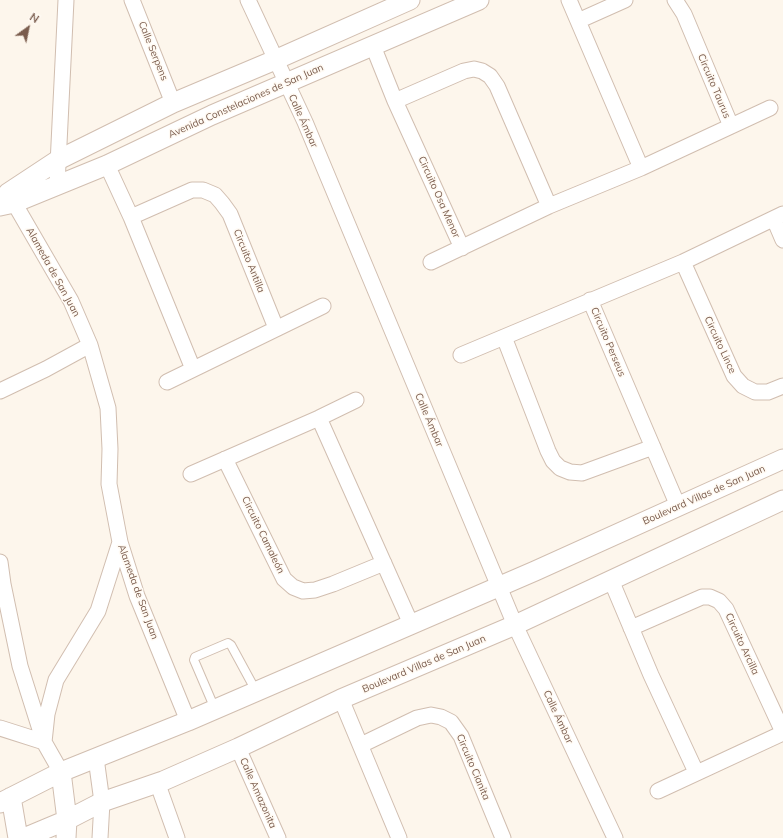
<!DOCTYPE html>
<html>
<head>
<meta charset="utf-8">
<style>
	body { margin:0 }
	#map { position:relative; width:783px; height:838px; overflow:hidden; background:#fdf6ec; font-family:Mulish,sans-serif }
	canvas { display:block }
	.north { position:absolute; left:8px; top:8px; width:40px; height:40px; -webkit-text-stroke:3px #fffaf3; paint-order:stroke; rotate:33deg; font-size:11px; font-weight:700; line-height:16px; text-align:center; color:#7a5c4d }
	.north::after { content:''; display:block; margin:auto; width:14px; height:18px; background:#7a5c4d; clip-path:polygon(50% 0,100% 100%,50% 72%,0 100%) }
</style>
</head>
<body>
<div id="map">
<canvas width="783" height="838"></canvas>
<div class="north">N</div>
</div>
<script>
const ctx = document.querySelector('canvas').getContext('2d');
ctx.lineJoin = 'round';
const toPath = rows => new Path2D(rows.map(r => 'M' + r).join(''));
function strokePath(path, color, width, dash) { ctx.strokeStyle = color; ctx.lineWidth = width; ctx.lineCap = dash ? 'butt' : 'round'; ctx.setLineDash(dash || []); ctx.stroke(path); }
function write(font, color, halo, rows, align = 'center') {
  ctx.font = font + ' Mulish,sans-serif'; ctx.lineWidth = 3; ctx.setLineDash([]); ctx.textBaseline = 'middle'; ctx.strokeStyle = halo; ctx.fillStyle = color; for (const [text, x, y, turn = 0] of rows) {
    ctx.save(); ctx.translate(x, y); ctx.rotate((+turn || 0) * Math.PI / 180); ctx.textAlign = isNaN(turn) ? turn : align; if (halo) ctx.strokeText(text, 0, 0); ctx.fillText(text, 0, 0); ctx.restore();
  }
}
const service = toPath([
	[215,709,194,660,195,657,228,643,231,645,256,691]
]);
const minor = toPath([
	[132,0,173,103],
	[248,0,305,122,515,625,615,838],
	[569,0,641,168],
	[675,0,684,14,731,126],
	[578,21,625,0],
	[373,46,395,101,462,248],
	[395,101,464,71,474,69,482,71,490,76,497,86,549,206],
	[107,165,131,217,193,369],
	[57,185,66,0],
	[9,194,71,301,90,345,108,408,110,449,109,484,120,542,137,596,188,721],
	[131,217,192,190,203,190,215,195,222,203,230,214,276,328],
	[774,219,783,240],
	[431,262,549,206,641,168,770,108],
	[683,262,734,376,743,386,755,392,768,392,783,386],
	[590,300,678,506],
	[504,337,548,451,553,461,560,468,570,472,582,473,653,447],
	[461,355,683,262,783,214],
	[167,382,323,306],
	[0,391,46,369,90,345],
	[319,418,411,624],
	[225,459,284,579,293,587,303,591,315,590,333,584,384,563],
	[191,474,319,418,356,400],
	[0,562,3,584,20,666,44,742,61,772],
	[611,580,651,675,696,772],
	[631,628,702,597,710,597,719,601,726,609,783,732],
	[341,699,399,838],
	[0,728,44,742,47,714,56,680,98,611,120,542],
	[361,745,417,718,431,715,441,717,451,722,461,736,503,838],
	[238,748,278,838],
	[96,758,102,802,100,838],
	[157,782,177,838],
	[658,791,783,733]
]);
const tertiary = toPath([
	[0,202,8,193,58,160,173,103,275,60,410,0],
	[0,206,14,203,107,165,212,115,479,0],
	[61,772,67,820,66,838],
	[11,797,18,838],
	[0,803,61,772,188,721,535,571,783,459],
	[24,838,67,820,102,802,163,781,238,748,341,699,515,625,783,500]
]);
const streetNames = [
	["Calle Serpens",153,51,68],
	["Circuito Taurus",714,86,67],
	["Avenida Constelaciones de San Juan",246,101,-24],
	["Calle Ámbar",303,121,66],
	["Circuito Osa Menor",439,197,66],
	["Circuito Antilla",249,261,68],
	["Alameda de San Juan",53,272,61],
	["Circuito Perseus",608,342,67],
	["Circuito Lince",720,345,65],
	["Calle Ámbar",429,420,67],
	["Boulevard Villas de San Juan",704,495,-24],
	["Circuito Camaleón",263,535,64],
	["Alameda de San Juan",138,592,70],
	["Circuito Arcilla",742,644,65],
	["Boulevard Villas de San Juan",424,664,-23],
	["Calle Ámbar",558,717,65],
	["Circuito Cianita",473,767,67],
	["Calle Amazonita",258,793,66]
];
strokePath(service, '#d1beb0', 10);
strokePath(minor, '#d1beb0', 17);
strokePath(tertiary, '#d1beb0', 21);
strokePath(service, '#fff', 8);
strokePath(minor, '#fff', 15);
strokePath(tertiary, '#fff', 19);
write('10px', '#7a5c4d', '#fffaf3', streetNames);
</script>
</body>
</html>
